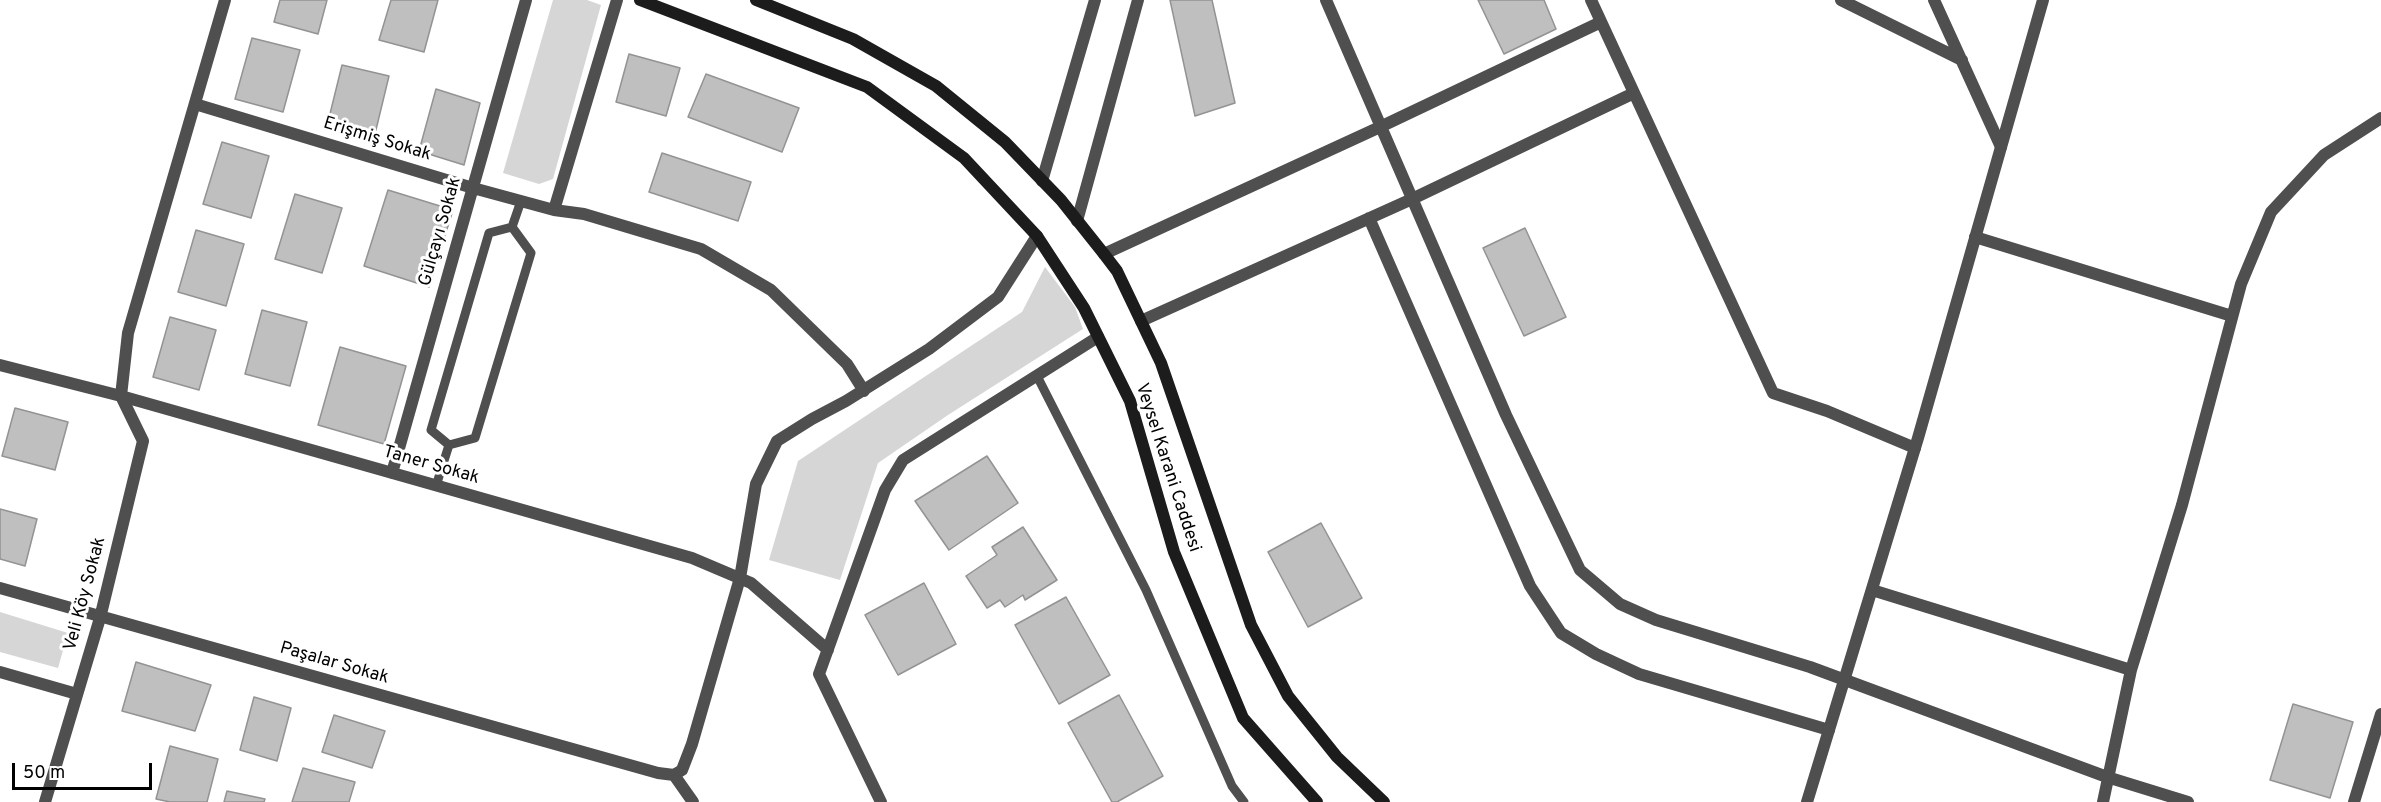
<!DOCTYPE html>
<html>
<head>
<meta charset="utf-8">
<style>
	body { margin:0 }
	#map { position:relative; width:2381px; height:802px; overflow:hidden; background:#fff; font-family:Overpass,sans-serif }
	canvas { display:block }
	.scale { position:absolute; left:12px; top:763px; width:140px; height:27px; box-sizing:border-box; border:3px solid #000; border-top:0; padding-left:8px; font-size:18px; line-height:21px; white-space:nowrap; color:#000; -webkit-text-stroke:4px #fff; paint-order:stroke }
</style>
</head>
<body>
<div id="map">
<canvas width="2381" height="802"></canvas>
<div class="scale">50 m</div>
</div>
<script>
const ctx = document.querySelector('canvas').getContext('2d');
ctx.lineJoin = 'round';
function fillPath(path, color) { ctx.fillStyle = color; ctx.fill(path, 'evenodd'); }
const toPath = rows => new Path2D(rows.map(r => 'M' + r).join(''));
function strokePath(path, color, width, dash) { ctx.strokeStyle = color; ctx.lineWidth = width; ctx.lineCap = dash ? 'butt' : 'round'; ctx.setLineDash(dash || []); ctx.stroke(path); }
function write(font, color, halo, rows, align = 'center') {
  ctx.font = font + ' Overpass,sans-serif'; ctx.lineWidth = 6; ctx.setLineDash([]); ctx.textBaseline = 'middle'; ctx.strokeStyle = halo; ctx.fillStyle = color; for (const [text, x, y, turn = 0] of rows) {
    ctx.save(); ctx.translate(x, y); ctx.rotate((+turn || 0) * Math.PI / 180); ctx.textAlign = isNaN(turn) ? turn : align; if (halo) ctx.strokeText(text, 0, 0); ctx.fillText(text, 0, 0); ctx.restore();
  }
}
const green = toPath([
	[553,0,587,0,601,5,553,179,539,184,503,173],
	[1045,267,1075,307,1083,329,948,415,878,463,840,580,769,560,798,461,1022,312],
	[0,612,68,633,58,668,0,652]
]);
const building = toPath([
	[280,0,327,0,318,34,274,22,280,0],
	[391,0,438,0,424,52,379,40,391,0],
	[1170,0,1212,0,1235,103,1195,116,1170,0],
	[1478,0,1544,0,1556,29,1504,54,1478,0],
	[252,38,300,50,283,112,235,99,252,38],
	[629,54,680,68,666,116,616,102,629,54],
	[342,65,389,76,374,138,327,126,342,65],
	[706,74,799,108,782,152,688,117,706,74],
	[436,89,480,103,464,165,419,151,436,89],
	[222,142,269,156,251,218,203,204,222,142],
	[662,153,751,182,738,221,649,192,662,153],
	[388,190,453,210,429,287,364,266,388,190],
	[295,194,342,208,322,273,275,259,295,194],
	[1525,228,1566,317,1524,336,1483,248,1525,228],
	[196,230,244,244,226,306,178,292,196,230],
	[262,310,307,322,290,386,245,374,262,310],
	[170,317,216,330,199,390,153,377,170,317],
	[340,347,406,366,384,444,318,425,340,347],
	[15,408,68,422,55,470,2,456,15,408],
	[987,456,1018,503,949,550,915,501,987,456],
	[0,509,37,519,25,566,0,559,0,509],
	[1321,523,1362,598,1308,627,1268,552,1321,523],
	[1023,527,1057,580,1025,600,1023,595,1005,607,1000,600,987,608,966,576,997,555,992,547,1023,527],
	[924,583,956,644,898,675,865,615,924,583],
	[1066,597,1110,675,1059,704,1015,625,1066,597],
	[136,662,211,685,195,731,122,711,136,662],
	[1119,695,1163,776,1117,802,1112,802,1068,723,1119,695],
	[254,697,291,708,277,761,240,750,254,697],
	[2293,704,2353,722,2330,798,2270,780,2293,704],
	[334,715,385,731,372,768,322,752,334,715],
	[170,746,218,759,207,802,170,802,156,799,170,746],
	[303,768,355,782,349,802,292,802,303,768],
	[227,791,265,799,264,802,224,802,227,791]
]);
const service = toPath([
	[512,227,531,253,475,438,449,445,431,430,489,233,512,227],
	[512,227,521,201],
	[1037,376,1146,590,1232,786,1244,802],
	[436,486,449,445]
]);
const minor = toPath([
	[1326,0,1506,415,1580,570,1620,604,1656,620,1810,667,2107,777,2188,802],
	[1591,0,1773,393,1827,411,1915,448],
	[1841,0,1962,60],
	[1934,0,2001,147],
	[195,104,473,188,554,210,584,214,701,249,771,290,847,364,864,391],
	[554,210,617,0],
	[1369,218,1530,586,1561,633,1596,654,1639,674,1829,730],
	[1975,237,2232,316],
	[1104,254,1380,127,1601,22],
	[1141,321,1412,199,1634,93],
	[0,365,121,396,692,558,751,583,828,650],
	[121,396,128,333,225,0],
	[392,473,526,0],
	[0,588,658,773,674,775,682,770,692,744,740,578,756,484,777,441,812,419,846,401,929,349,998,297,1037,236],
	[1872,590,2131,670],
	[0,672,77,694],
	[674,775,693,802],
	[45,802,100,618,143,441,121,396],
	[881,802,819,674,885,490,903,460,1098,337],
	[2103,802,2131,670,2182,505,2241,284,2271,212,2324,155,2381,118],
	[2354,802,2381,714]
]);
const tertiary = toPath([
	[1042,181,1095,0],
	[1077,221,1138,0],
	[1807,802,1918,438,2043,0]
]);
const secondary = toPath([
	[640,0,867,87,964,158,1037,236,1084,308,1130,401,1174,552,1243,718,1317,802],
	[756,0,853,39,936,86,1005,142,1061,200,1104,254,1117,271,1161,363,1251,625,1288,696,1337,757,1384,802]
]);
const streetNames = [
	["Erişmiş Sokak",377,140,17],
	["Gülçayı Sokak",441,232,-74],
	["Taner Sokak",431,466,16],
	["Veysel Karani Caddesi",1167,468,72],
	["Veli Köy Sokak",86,594,-75],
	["Paşalar Sokak",334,664,16]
];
fillPath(green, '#d6d6d6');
fillPath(building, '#bfbfbf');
strokePath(building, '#939393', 1.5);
strokePath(service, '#4f4f4f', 9);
strokePath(minor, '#4f4f4f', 12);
strokePath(tertiary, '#4f4f4f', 12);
strokePath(secondary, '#1c1c1c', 12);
write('18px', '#000', '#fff', streetNames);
</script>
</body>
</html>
